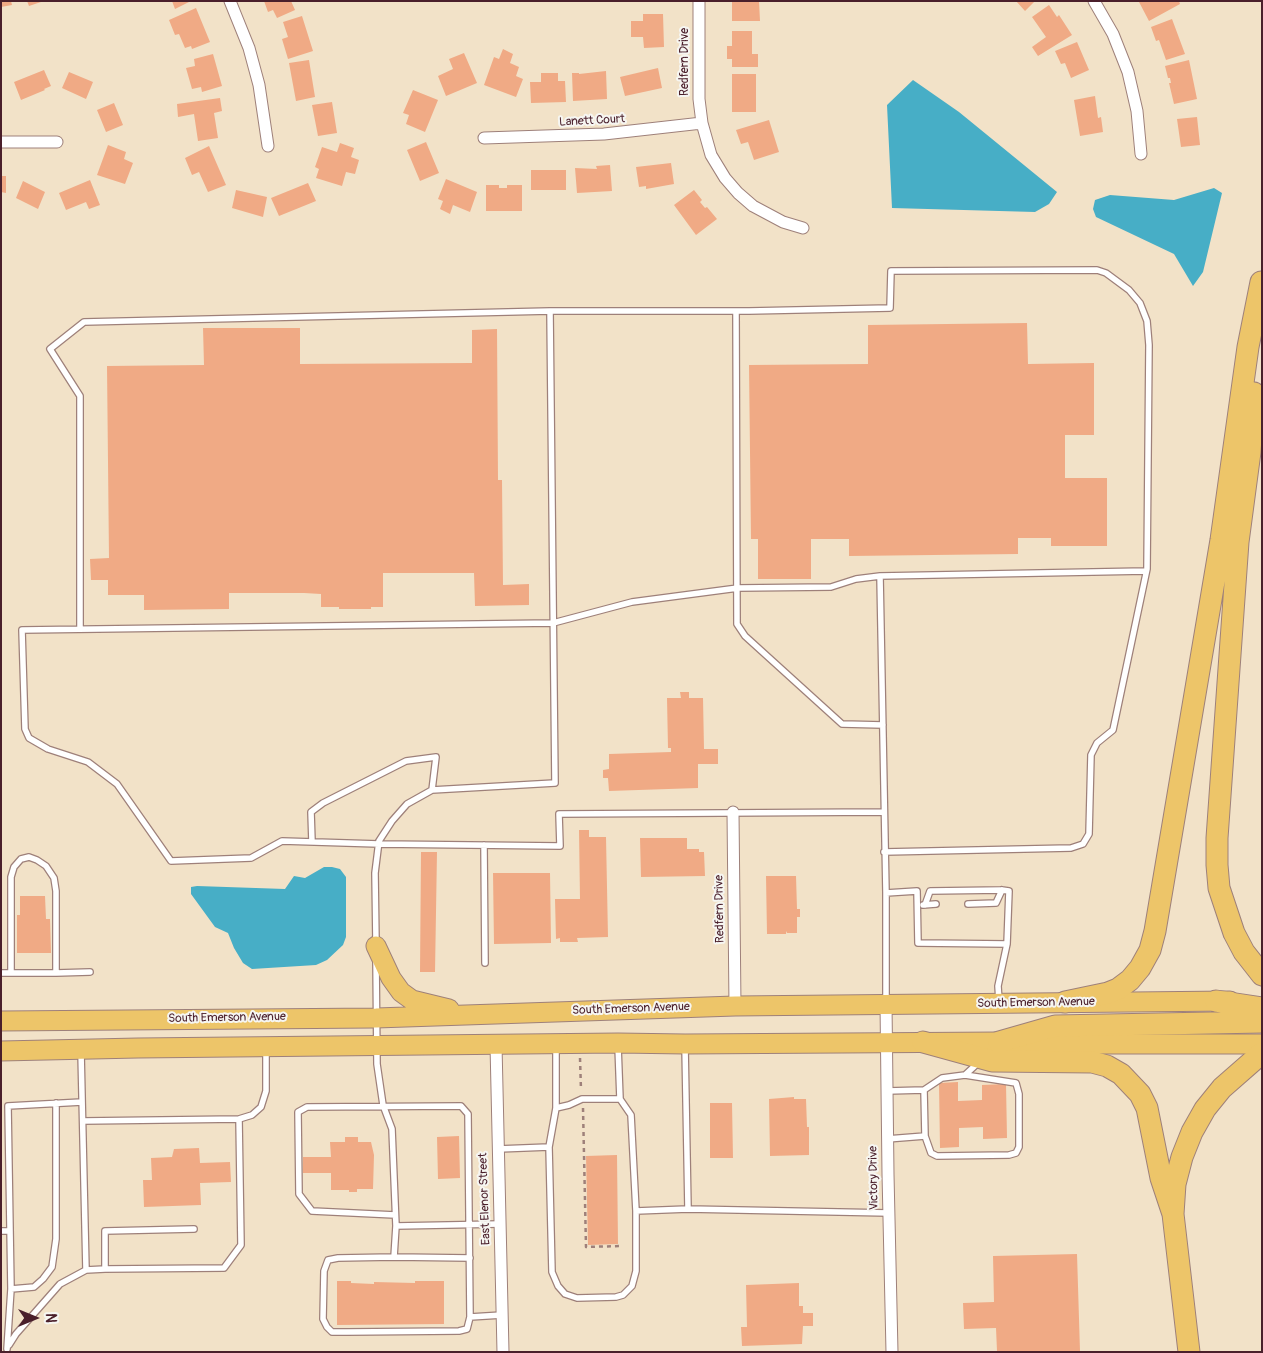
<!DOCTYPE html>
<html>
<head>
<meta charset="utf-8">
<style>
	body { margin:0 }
	#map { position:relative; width:1263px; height:1353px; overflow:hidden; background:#f2e2c8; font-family:Pangolin,sans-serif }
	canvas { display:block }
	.frame { position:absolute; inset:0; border:2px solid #4a1f2b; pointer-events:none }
	.north { position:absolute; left:10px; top:1293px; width:50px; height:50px; -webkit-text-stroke:4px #f6f6f2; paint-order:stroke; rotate:90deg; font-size:14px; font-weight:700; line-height:20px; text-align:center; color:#4a1f2b }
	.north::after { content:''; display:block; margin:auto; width:18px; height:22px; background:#4a1f2b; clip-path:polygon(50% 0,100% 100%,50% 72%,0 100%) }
</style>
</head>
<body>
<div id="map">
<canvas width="1263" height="1353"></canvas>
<div class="frame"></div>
<div class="north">N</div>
</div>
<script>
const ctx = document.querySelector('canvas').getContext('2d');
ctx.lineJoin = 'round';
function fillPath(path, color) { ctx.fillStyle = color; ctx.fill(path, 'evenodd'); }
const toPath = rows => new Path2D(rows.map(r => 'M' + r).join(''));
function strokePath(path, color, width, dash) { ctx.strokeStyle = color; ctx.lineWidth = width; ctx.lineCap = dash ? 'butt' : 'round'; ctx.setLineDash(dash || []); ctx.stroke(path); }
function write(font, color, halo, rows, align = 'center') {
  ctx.font = font + ' Pangolin,sans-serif'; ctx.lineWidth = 4; ctx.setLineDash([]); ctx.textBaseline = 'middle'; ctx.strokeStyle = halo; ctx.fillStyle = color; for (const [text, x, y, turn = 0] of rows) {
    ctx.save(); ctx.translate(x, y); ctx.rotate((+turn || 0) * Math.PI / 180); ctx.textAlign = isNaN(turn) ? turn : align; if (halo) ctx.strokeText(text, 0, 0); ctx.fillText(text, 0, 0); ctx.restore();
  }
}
const water = toPath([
	[913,80,959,112,1057,192,1049,204,1035,212,892,208,887,105],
	[1214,188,1222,193,1203,272,1193,286,1174,254,1096,217,1093,209,1095,200,1110,195,1174,200],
	[324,867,332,867,340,869,346,877,346,937,343,945,327,960,316,965,252,969,243,963,234,948,228,933,215,927,191,894,191,887,197,886,285,889,294,876,305,878]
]);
const building = toPath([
	[1,1,11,1,12,5,1,7],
	[27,1,41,1,41,2,29,6],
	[172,1,191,1,175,9],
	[264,1,291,1,295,10,277,18,273,10,268,12],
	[732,1,759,1,760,21,732,21],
	[1016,1,1035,1,1025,11],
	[1140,1,1179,1,1180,4,1149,21,1139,2],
	[1049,5,1057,17,1059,15,1072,35,1038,56,1032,47,1046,37,1032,17],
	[196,8,210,42,192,49,191,46,185,48,179,34,175,35,169,20],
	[643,14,663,14,664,47,644,48,643,37,631,37,631,21,643,21],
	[302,16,313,51,288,59,282,39,288,37,283,22],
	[1172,19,1185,54,1166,60,1159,40,1156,41,1151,27],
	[732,31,752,31,752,54,758,54,758,67,732,67,732,59,727,59,727,46,732,46],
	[1077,42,1089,70,1071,78,1065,63,1061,64,1055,51],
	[503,49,513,54,510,63,519,67,516,76,523,79,516,97,484,85,494,57,499,59],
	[464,53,477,83,446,96,438,76,453,69,449,59],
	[213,54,222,86,202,92,201,87,192,89,186,68,195,66,194,59],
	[309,60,315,97,296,101,289,63],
	[1189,60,1197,99,1174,104,1169,83,1171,83,1170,78,1168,78,1165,66],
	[658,68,662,88,625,96,620,77],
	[44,70,51,86,44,89,45,90,21,100,14,82],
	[606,71,607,99,573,101,572,73,579,73,579,74],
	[69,72,93,82,86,99,62,88],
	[541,73,558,73,558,81,565,81,566,102,531,103,530,82,541,82],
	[732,74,756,74,756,112,732,112],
	[413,90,438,100,425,132,406,124,409,115,403,113],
	[1095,96,1098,118,1101,117,1103,132,1080,136,1074,100],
	[220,98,222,111,214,113,218,138,198,141,194,114,178,117,177,104],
	[332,102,337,133,318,136,312,105],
	[114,103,123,125,106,132,97,110],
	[1197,117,1200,145,1181,147,1177,119],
	[769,120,779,152,754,160,748,142,741,144,736,130],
	[426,142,439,173,420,181,407,150],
	[340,143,354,148,351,157,359,160,355,174,346,172,342,186,316,178,319,169,315,167,322,147,337,152],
	[108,145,126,152,124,159,133,163,125,184,97,175],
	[209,146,226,185,208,192,199,172,192,175,185,158],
	[671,163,674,184,646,189,646,186,639,187,636,167],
	[610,165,612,191,577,193,575,168,597,169,596,166],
	[531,170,566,170,566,190,531,190],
	[1,176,6,176,6,193,1,192],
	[446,179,477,192,470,212,453,205,450,214,440,209,443,201,438,199],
	[90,180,100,205,89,209,86,202,66,210,59,193],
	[23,181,45,192,38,209,16,198],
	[308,183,316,201,279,216,271,198],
	[486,185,499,185,499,188,507,188,507,185,522,185,522,211,486,211],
	[236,190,267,197,263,217,232,208],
	[694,190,702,200,700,202,705,208,707,207,717,219,696,235,674,205],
	[1027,323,1028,364,1094,363,1094,435,1065,435,1065,478,1107,478,1107,546,1051,546,1051,538,1018,538,1018,554,849,556,849,539,811,539,811,579,758,579,758,539,751,539,749,365,868,364,868,325],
	[203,328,300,328,300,364,472,363,472,330,497,329,498,480,502,480,503,585,529,584,529,605,475,606,474,573,383,573,383,607,371,607,371,609,339,609,339,607,321,607,321,594,304,593,229,593,229,609,144,610,144,595,108,595,108,580,91,580,90,559,109,558,107,366,204,365],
	[680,692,689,692,689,698,703,698,704,749,718,749,718,764,698,764,698,788,609,791,608,778,603,778,603,770,609,769,609,754,671,752,671,748,668,748,667,698,681,698],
	[579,830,589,830,589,837,606,837,608,937,577,938,578,942,560,942,560,938,556,939,555,899,580,899],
	[640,838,687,838,687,849,699,849,699,852,704,852,705,876,641,877],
	[421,852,437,852,435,972,420,972],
	[493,873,550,873,551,943,494,944],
	[766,876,796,876,797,909,800,909,800,917,797,917,797,933,787,933,786,931,786,934,767,934],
	[20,896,45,896,46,919,50,919,51,953,17,953,17,915,20,915],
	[958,1082,958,1101,982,1100,982,1085,1006,1084,1007,1138,983,1139,983,1127,959,1128,959,1147,940,1148,939,1083],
	[794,1097,794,1099,806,1099,807,1127,809,1127,809,1155,770,1156,769,1099],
	[710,1103,732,1103,733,1158,710,1158],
	[459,1136,460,1178,438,1179,437,1137],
	[345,1137,358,1137,358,1142,371,1142,374,1155,373,1189,357,1189,357,1192,349,1192,349,1190,331,1190,331,1173,303,1173,303,1157,331,1157,330,1142,345,1142],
	[199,1148,200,1163,230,1162,231,1182,200,1183,201,1205,144,1207,143,1180,152,1180,151,1158,172,1157,174,1149],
	[617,1155,618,1244,588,1245,586,1156],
	[1077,1254,1080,1351,997,1351,996,1328,964,1329,963,1303,994,1302,993,1256],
	[337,1281,351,1281,351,1283,374,1284,374,1282,415,1283,415,1281,444,1281,444,1324,337,1325],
	[799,1283,799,1306,803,1306,803,1313,813,1313,813,1326,803,1326,802,1344,742,1346,741,1327,747,1327,746,1285]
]);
const path = toPath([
	[580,1058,581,1090],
	[583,1108,586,1247,620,1246]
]);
const lane = toPath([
	[736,311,737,624,745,636,842,724,883,725],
	[880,576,856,579,831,587,738,588,632,602,553,623,22,630,25,729,29,738,48,749,88,762,117,784,171,861,251,858,282,841,379,844,560,846,559,814,884,812],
	[80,629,80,396,50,349,84,322,550,311],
	[312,842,311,812,323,803,406,761,436,757,432,790],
	[484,845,485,963],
	[886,893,917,891,918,943,1007,944,998,986,999,1001],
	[968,904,996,903,1002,890],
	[923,905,936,904],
	[925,905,930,891,1002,890,1009,891,1007,944],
	[376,943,375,873,379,841,392,821,407,804,432,790,555,783,550,311,749,311,890,308,891,271,1097,270,1106,273,1129,290,1140,303,1147,321,1149,345,1147,569,1113,730,1097,743,1091,755,1089,834,1083,844,1071,848,884,852],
	[376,960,377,1064,383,1105,392,1129,396,1226,500,1224],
	[1,973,56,973,56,891,54,878,46,866,37,860,29,857,21,859,14,867,11,877,11,973],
	[56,973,90,972],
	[886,1002,886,893,880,576,1146,571],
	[556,1046,556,1108,549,1147,552,1272,558,1286,565,1294,577,1298,616,1297,623,1295,632,1286,636,1271,636,1211,631,1115,620,1099,618,1046],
	[685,1046,688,1209],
	[81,1052,86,1270,105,1269,105,1231,194,1229],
	[965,1075,978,1063],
	[887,1091,924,1090,942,1078,965,1075,1016,1083,1019,1094,1019,1147,1016,1153,1009,1155,937,1156,931,1153,925,1136],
	[556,1108,569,1105,582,1099,620,1099],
	[83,1121,239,1119,252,1115,261,1107,266,1091,266,1049],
	[887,1139,925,1136,924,1090],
	[498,1149,549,1147],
	[636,1211,688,1209,889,1213],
	[395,1215,312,1211,299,1194,298,1112,307,1107,461,1106,468,1114,470,1317,502,1315],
	[396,1226,394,1257,470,1258],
	[1,1231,10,1231],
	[394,1257,338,1258,328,1260,324,1271,323,1319,327,1327,332,1332,347,1332,459,1331,467,1329,470,1317],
	[105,1269,224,1268,241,1245,239,1119],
	[11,1289,34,1287,43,1279,52,1267,56,1239,56,1103],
	[9,1345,16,1334,60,1284,86,1270],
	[7,1349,11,1289,8,1106,82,1102]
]);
const street = toPath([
	[230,1,249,48,259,85,268,146],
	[699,1,699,99,702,123,711,155,725,178,738,193,753,206,783,222,803,228],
	[1094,1,1113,34,1128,72,1137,111,1141,154],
	[484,138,604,134,702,123],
	[1,142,57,142],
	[733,812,735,1006],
	[886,1004,888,1174,892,1352],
	[496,1045,503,1352]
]);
const primary = toPath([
	[376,946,391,978,401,992,412,1000,449,1009],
	[1,1021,376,1018,735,1006,1230,1001],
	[1,1051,138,1048,618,1043,685,1044,999,1042,1053,1044,1262,1044]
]);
const highway = toPath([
	[1254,393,1250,452,1238,542,1217,838,1217,865,1219,888,1234,933,1244,952,1262,975],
	[1216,1001,1262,1008],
	[1065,1002,1108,993,1118,989,1130,980,1140,968,1150,950,1155,931,1221,540,1248,347,1261,282],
	[923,1042,992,1061,1092,1062,1107,1066,1121,1074,1140,1094,1147,1108,1161,1178,1173,1214],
	[999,1042,1055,1026,1262,1022],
	[1189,1352,1173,1214,1175,1184,1182,1157,1192,1132,1205,1109,1222,1088,1262,1053]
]);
const streetNames = [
	["Redfern Drive",685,62,-90],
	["Lanett Court",592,121,-3],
	["Redfern Drive",720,909,-91],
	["South Emerson Avenue",1036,1003,-1],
	["South Emerson Avenue",631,1009,-2],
	["South Emerson Avenue",227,1018,-1],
	["Victory Drive",874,1178,-91],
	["East Elenor Street",485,1199,-92]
];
fillPath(water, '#47aec6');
fillPath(building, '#f0aa85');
strokePath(lane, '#9e807a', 8);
strokePath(street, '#9e807a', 13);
strokePath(primary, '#9e807a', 21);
strokePath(highway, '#9e807a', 23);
strokePath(path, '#9e807a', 2.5, [4, 4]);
strokePath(lane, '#fff', 5.5);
strokePath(street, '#fff', 11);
strokePath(primary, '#edc569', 19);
strokePath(highway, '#edc569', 21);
write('12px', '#4a1f2b', '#f6f6f2', streetNames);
</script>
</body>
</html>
